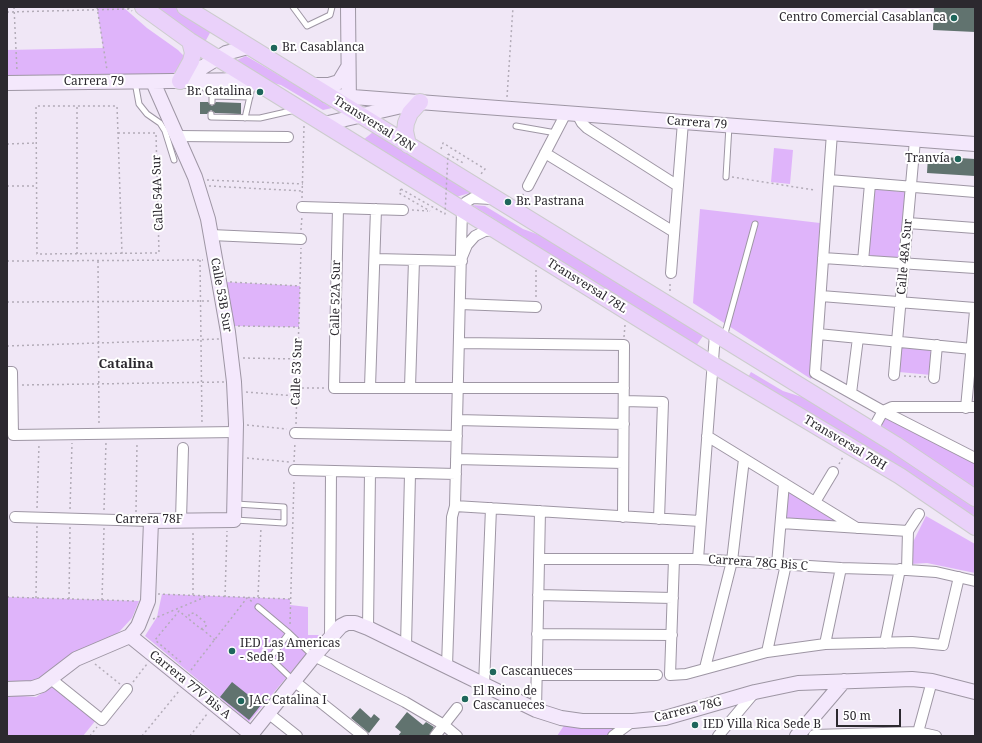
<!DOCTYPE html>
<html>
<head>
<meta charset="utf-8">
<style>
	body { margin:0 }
	#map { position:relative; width:982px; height:743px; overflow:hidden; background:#f0e7f6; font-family:"Noto Serif",serif }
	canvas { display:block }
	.frame { position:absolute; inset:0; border:8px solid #2c292f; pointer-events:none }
	.scale { position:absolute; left:836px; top:709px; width:65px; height:18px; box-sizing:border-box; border:2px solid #2c292f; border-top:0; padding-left:5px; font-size:12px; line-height:14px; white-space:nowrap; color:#2c292f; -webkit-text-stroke:3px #fff; paint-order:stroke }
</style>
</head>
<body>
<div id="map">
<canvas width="982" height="743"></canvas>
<div class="frame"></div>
<div class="scale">50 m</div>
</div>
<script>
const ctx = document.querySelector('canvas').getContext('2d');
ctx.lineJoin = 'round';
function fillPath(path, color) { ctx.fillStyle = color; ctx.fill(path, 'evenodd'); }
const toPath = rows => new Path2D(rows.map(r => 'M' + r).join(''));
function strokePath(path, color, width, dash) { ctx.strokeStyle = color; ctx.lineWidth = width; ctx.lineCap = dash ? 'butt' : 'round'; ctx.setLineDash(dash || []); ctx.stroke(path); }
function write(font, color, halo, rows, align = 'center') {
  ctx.font = font + ' "Noto Serif",serif'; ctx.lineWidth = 4; ctx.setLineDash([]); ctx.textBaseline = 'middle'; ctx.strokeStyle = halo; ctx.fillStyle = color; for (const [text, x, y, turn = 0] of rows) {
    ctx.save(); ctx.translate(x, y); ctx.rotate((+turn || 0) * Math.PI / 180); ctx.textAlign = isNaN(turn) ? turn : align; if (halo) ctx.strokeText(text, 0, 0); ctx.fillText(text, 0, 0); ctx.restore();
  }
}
const green = toPath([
	[97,7,123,7,147,28,178,50,183,55,184,63,179,71,170,74,7,76,7,50,103,48],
	[154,7,175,7,211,31,205,42],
	[246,56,289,81,332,108,323,110,281,85,269,82,235,61],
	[373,132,473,192,456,197,363,140],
	[774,148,793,150,790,184,771,182],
	[872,189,905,192,899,261,866,258],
	[472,205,485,206,523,229,553,240,703,336,696,346],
	[700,209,820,223,811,379,693,303],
	[226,282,300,286,299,327,234,326],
	[902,346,933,349,931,375,899,372],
	[751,372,783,391,805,398,893,451,975,504,975,521,747,379],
	[884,416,975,463,975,489,879,426],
	[787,490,845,523,785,519],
	[926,516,975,544,975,573,927,563,911,564,912,544],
	[162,594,290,599,290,605,308,607,308,635,322,635,249,722,145,636,157,617],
	[7,597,139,601,132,618,119,632,48,675,35,681,7,683],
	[52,687,96,720,83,736,7,736,8,695,36,697],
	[565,724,618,725,606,736,557,736]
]);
const building = toPath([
	[934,7,975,7,975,32,933,30],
	[200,102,208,102,212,106,216,102,241,103,241,114,215,113,211,110,207,114,200,114],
	[928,156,975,159,975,176,927,173],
	[232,682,261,705,249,720,220,697],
	[360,708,371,718,374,714,380,719,369,733,351,718],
	[407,712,423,725,426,722,434,727,429,736,398,736,401,732,395,727]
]);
const path = toPath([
	[14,7,17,71],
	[97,7,107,70],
	[128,7,132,11],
	[7,12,129,9],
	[507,97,513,7],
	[118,133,156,133,159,253,37,254,36,106,117,106,118,133,122,254],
	[7,144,36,143],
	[441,149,443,143,485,169,481,174],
	[448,154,465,164],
	[732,177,814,190],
	[207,180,303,184],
	[7,186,36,186],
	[209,186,303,191],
	[401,189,399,193,430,211],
	[302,198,304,126],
	[520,200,524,193],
	[412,210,428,211],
	[301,230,302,216],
	[77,254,77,105],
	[200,260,202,424],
	[7,261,203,260],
	[98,261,99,425],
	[230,282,300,286],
	[670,291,670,281],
	[536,297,536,269],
	[7,302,210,301],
	[238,326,299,327],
	[624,337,625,325],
	[7,346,219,339],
	[243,358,297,359],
	[904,376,926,377],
	[22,385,224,382],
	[297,388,324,388],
	[246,392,296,396],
	[296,424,301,248],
	[247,425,287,429],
	[247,458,289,462],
	[294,462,295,442],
	[839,464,843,457],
	[37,508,39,444],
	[70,509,72,443],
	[104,510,106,442],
	[136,512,137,442],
	[158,594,290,599],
	[193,595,193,531],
	[7,597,135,601],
	[225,597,227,531],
	[258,597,261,527],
	[36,598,37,526],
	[69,599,70,527],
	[102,600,104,528],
	[153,619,205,597],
	[290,624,294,480],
	[202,629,215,640],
	[181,662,155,640,179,611,201,629,206,626,206,623,194,613,189,614,189,619],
	[95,664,120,684],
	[191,670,247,598,254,603],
	[133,682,147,664],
	[90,736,97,727],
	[142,736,179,691],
	[190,736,207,714]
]);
const lane = toPath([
	[293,7,307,26,330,15,332,7],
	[135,82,139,104,147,114,160,123,165,131,174,160],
	[200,83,212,96,212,102],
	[212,96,250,97],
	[211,114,211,117,260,118,295,110],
	[245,118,253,83],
	[516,126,556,133],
	[726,177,729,126],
	[724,337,755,224],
	[235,520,284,523,284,507,236,504],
	[258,607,289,633,313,656],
	[289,633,270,658,293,680]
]);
const street = toPath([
	[577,114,582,123,587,128,678,186],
	[832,133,815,373,883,411,975,458],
	[177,136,288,137],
	[545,153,674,232],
	[829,180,975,192],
	[528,186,566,113],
	[302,207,403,210],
	[338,208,334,388,624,388],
	[908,223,975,228],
	[211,235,301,239],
	[462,257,467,245,475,236,485,231,496,230],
	[823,258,975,268],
	[375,259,462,261],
	[863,261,870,184],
	[671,273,683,122],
	[821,296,975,308],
	[460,304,536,307],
	[818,334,972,349],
	[459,343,624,345,623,517],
	[7,372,12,372,13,435,236,432],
	[894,375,915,140],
	[934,378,937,345],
	[370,387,376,209],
	[410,387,414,260],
	[851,393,858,338],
	[624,401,663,402,659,519],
	[966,408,975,311],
	[457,420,624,424],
	[872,431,883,411,892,407,975,407],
	[295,433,457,436],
	[707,436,857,528],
	[456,459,623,463],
	[294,470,456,474],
	[815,502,833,472],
	[455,506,700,521],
	[15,517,151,521],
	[181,520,183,448],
	[781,523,908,531],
	[539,559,698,559,841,568,907,570,936,572,975,581],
	[674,559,670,675,686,674,767,652,825,644,912,642,943,645,959,577],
	[698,559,715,334],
	[777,564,784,483],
	[907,570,908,531,919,514],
	[538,595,673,598],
	[368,628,370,472],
	[537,634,672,635],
	[330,638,331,471],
	[885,643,900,569],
	[825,644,841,568],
	[406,646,410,474],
	[767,652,786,564],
	[314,656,405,702,444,725,457,736],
	[447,666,452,517,455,506,462,209,466,202,473,198,491,199],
	[705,668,732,561,744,459],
	[537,675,657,675],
	[51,679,102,720,127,689],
	[294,681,363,736],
	[484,685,491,508],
	[536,710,540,511],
	[268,713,297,736],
	[814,735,918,732,936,736],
	[435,736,457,708],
	[613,736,633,721],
	[718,736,755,692],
	[917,736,932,681]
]);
const secondary = toPath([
	[348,7,349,105],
	[180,81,226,53,248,47],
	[7,83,254,80],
	[312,85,329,85,339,82,348,67],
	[326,95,975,144],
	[324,124,406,105],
	[130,636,251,734],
	[7,689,33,688,42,685,76,659,130,636,138,626,148,601,151,521,234,520,236,424,234,382,228,332,208,219,195,177,153,82],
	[250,736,314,656,341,626,347,623,355,623,368,628,536,710,561,718,582,721,633,721,665,718,755,692,798,683,912,679,932,681,975,692],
	[797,736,844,681]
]);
const primary = toPath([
	[143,7,190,41,712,364,900,476,975,527],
	[185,7,896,445,975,498],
	[180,81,191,61,193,53,190,41],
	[408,145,405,131,406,123,410,113,420,102]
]);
const pathBridge = toPath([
	[401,189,445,214,448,154]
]);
const markers = [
	[954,18,4,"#1e665b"],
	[274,48,4,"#1e665b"],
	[260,92,4,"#1e665b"],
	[958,159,4,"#1e665b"],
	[508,202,4,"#1e665b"],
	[232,651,4,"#1e665b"],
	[493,672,4,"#1e665b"],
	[465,699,4,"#1e665b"],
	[241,701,4,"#1e665b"],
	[695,725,4,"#1e665b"]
];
const poiNames = [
	["Centro Comercial Casablanca",946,18,"right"],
	["Br. Casablanca",282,48],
	["Br. Catalina",252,92,"right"],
	["Tranvía",950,159,"right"],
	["Br. Pastrana",516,202],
	["IED Las Americas",240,644],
	["- Sede B",240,658],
	["Cascanueces",501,672],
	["El Reino de",473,692],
	["Cascanueces",473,706],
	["JAC Catalina I",249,701],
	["IED Villa Rica Sede B",703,725]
];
const streetNames = [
	["Carrera 79",94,82],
	["Carrera 79",697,123,4],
	["Transversal 78N",374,124,32],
	["Calle 54A Sur",158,193,-92],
	["Calle 48A Sur",905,257,-85],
	["Transversal 78L",587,286,32],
	["Calle 53B Sur",221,295,80],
	["Calle 52A Sur",336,298,-89],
	["Calle 53 Sur",297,372,-88],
	["Transversal 78H",845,443,31],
	["Carrera 78F",149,520],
	["Carrera 78G Bis C",758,563,4],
	["Carrera 77V Bis A",190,685,39],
	["Carrera 78G",688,710,-14]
];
const neighbourhoodNames = [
	["Catalina",126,364]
];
fillPath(green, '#dfb4fa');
fillPath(building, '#61736f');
strokePath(lane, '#9e96a4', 7);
strokePath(street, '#9e96a4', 12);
strokePath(secondary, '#9e96a4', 16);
strokePath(primary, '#cccccd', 18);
strokePath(path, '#b3acb8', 1.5, [2, 3]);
strokePath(lane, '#fff', 5);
strokePath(street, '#fff', 10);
strokePath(secondary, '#f4e8fc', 14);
strokePath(primary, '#ead1fa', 16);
strokePath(pathBridge, '#b3acb8', 1.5, [2, 3]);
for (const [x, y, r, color] of markers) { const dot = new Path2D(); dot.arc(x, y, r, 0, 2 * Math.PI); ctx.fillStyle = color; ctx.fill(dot); strokePath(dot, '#fff', 1.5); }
write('12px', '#2c292f', '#fff', poiNames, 'left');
write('12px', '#2c292f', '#fff', streetNames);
write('bold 13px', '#2c292f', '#fff', neighbourhoodNames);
</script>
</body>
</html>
